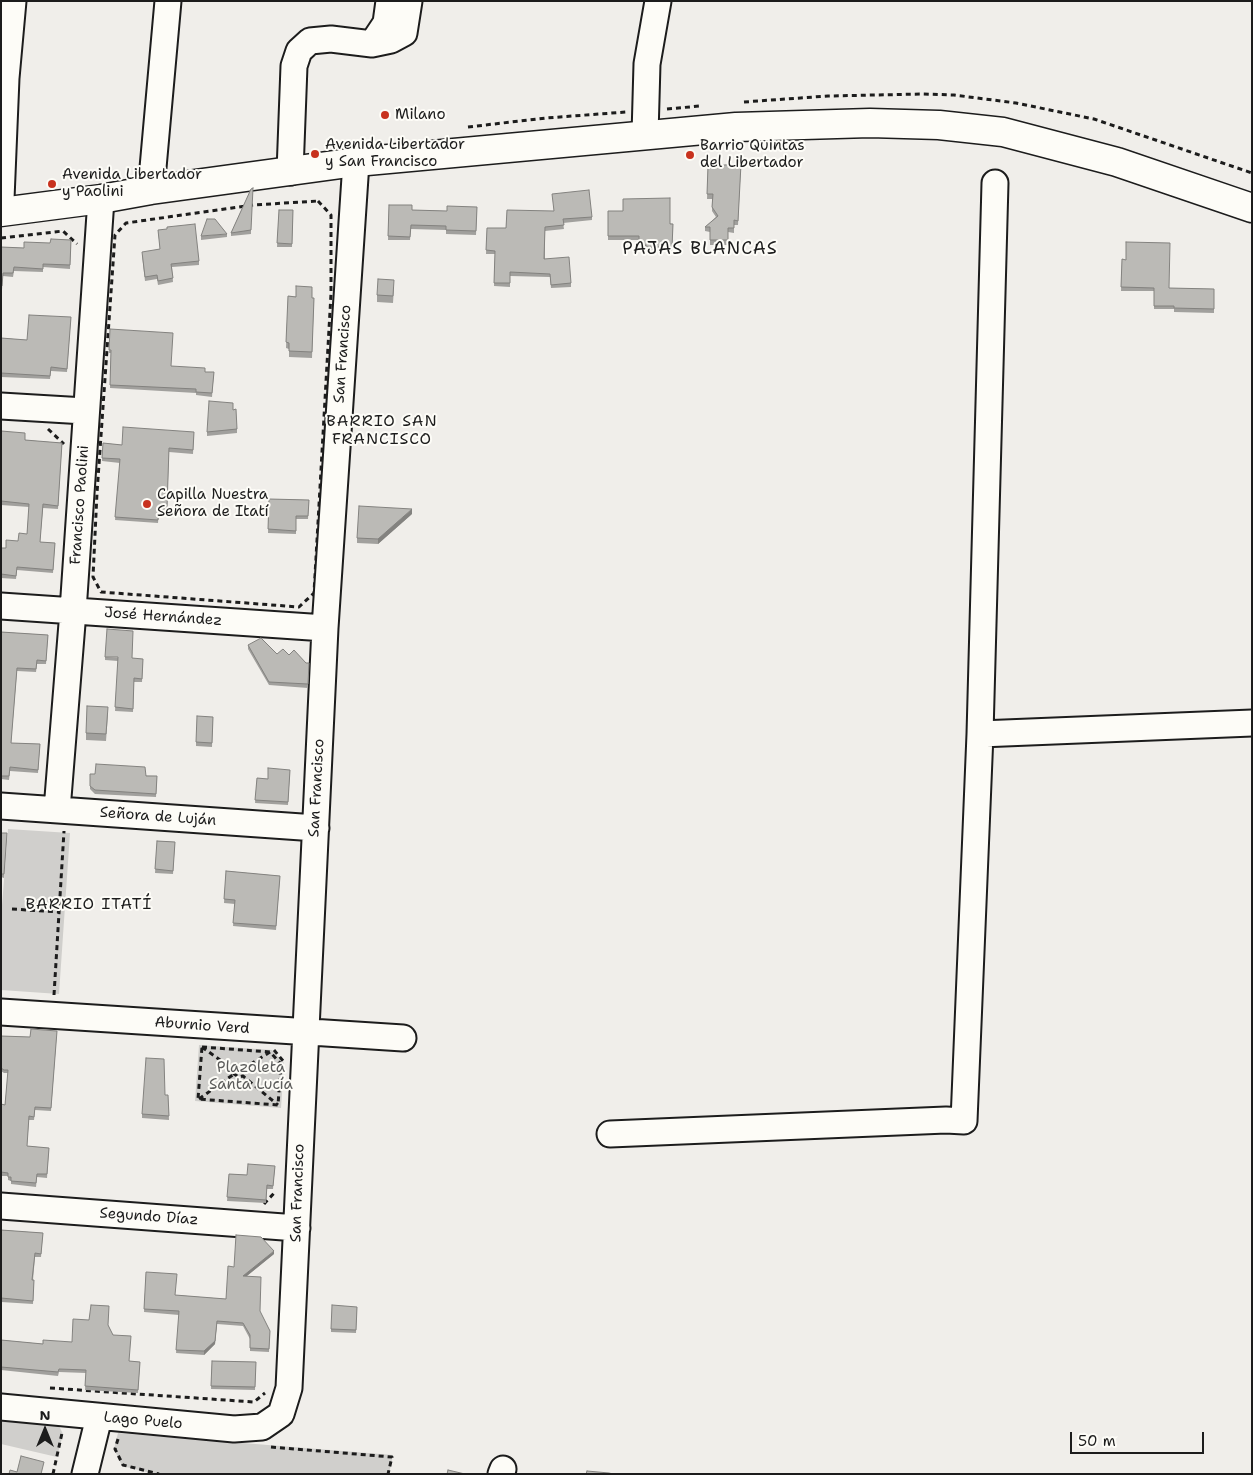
<!DOCTYPE html>
<html>
<head>
<meta charset="utf-8">
<style>
	body { margin:0 }
	#map { position:relative; width:1253px; height:1475px; overflow:hidden; background:#f0eeea; font-family:"Shantell Sans",sans-serif }
	canvas { display:block }
	.frame { position:absolute; inset:0; border:2px solid #1c1c1c; pointer-events:none }
	.north { position:absolute; left:20px; top:1405px; width:50px; height:50px; -webkit-text-stroke:4px #fdfcf7; paint-order:stroke; rotate:0deg; font-size:14px; font-weight:700; line-height:20px; text-align:center; color:#1c1c1c }
	.north::after { content:''; display:block; margin:auto; width:18px; height:22px; background:#1c1c1c; clip-path:polygon(50% 0,100% 100%,50% 72%,0 100%) }
	.scale { position:absolute; left:1070px; top:1432px; width:134px; height:22px; box-sizing:border-box; border:2px solid #1c1c1c; border-top:0; padding-left:6px; font-size:15px; line-height:18px; white-space:nowrap; color:#1c1c1c; -webkit-text-stroke:4px #fdfcf7; paint-order:stroke }
</style>
</head>
<body>
<div id="map">
<canvas width="1253" height="1475"></canvas>
<div class="frame"></div>
<div class="north">N</div>
<div class="scale">50 m</div>
</div>
<script>
const ctx = document.querySelector('canvas').getContext('2d');
ctx.lineJoin = 'round';
function fillPath(path, color) { ctx.fillStyle = color; ctx.fill(path, 'evenodd'); }
const toPath = rows => new Path2D(rows.map(r => 'M' + r).join(''));
function strokePath(path, color, width, dash) { ctx.strokeStyle = color; ctx.lineWidth = width; ctx.lineCap = dash ? 'butt' : 'round'; ctx.setLineDash(dash || []); ctx.stroke(path); }
function write(font, color, halo, rows, align = 'center') {
  ctx.font = font + ' "Shantell Sans",sans-serif'; ctx.lineWidth = 4; ctx.setLineDash([]); ctx.textBaseline = 'middle'; ctx.strokeStyle = halo; ctx.fillStyle = color; for (const [text, x, y, turn = 0] of rows) {
    ctx.save(); ctx.translate(x, y); ctx.rotate((+turn || 0) * Math.PI / 180); ctx.textAlign = isNaN(turn) ? turn : align; if (halo) ctx.strokeText(text, 0, 0); ctx.fillText(text, 0, 0); ctx.restore();
  }
}
const green = toPath([
	[8,829,70,833,59,994,1,990,1,918],
	[199,1045,272,1050,284,1063,281,1108,195,1101],
	[1,1420,59,1426,63,1434,57,1457,1,1444],
	[118,1433,393,1455,389,1474,155,1474,122,1466,114,1449]
]);
const path = toPath([
	[744,102,828,96,923,94,954,95,1016,103,1094,119,1252,173],
	[667,109,700,106],
	[468,127,546,118,626,112],
	[318,201,331,215,331,294,314,593,299,607,101,592,93,577,97,493,115,235,126,223,253,205,318,201],
	[1,238,63,231,77,244],
	[48,429,64,444],
	[12,909,59,912],
	[54,995,64,831],
	[202,1047,270,1052,281,1064,278,1105,198,1099,202,1047],
	[202,1047,234,1070],
	[274,1050,284,1062],
	[270,1052,243,1069,236,1068,233,1072,234,1074,239,1077,243,1076,278,1105],
	[199,1099,234,1074],
	[264,1204,276,1191],
	[50,1388,254,1402,265,1393],
	[118,1439,115,1449,123,1465,159,1474],
	[271,1447,392,1457,388,1474],
	[53,1474,62,1433]
]);
const minor = toPath([
	[372,44,386,23,389,1],
	[645,135,647,64,658,1],
	[290,172,294,66,299,51,310,41,331,39,372,44,391,40,404,33,409,1],
	[151,190,168,1],
	[1,199,6,78,13,1],
	[1,406,85,411],
	[1,606,325,628],
	[980,734,1252,723],
	[1,806,316,828],
	[57,810,73,611,101,199],
	[1,1012,403,1038],
	[610,1134,946,1120,964,1121,980,734,995,183],
	[1,1206,297,1228],
	[1,1407,234,1429,262,1427,281,1414,289,1388,325,628,356,162],
	[85,1474,99,1417],
	[501,1474,503,1469]
]);
const major = toPath([
	[1,212,101,199,151,190,356,162,736,127,870,123,939,125,1003,132,1117,162,1252,208]
]);
const wall = toPath([
	[741,164,738,225,734,225,734,233,728,232,728,245,710,245,710,232,705,231,705,227,716,217,712,211,712,199,707,199,708,166],
	[251,189,251,234,231,236,231,233],
	[389,205,412,210,447,211,477,207,476,235,446,234,446,230,411,229,410,240,388,240],
	[279,210,293,210,292,247,277,247],
	[507,210,592,217,592,220,563,223,564,229,545,231,545,259,571,283,571,287,551,288,550,277,510,276,510,287,494,286,495,254,486,254,487,228,506,228],
	[608,211,673,224,672,251,646,250,646,249,639,248,639,240,608,240],
	[158,230,199,261,199,265,172,267,173,282,158,285,157,279,145,281,142,255,160,249],
	[227,234,227,237,201,240,201,236],
	[71,240,70,269,43,267,43,272,14,271,13,277,3,276,2,290,1,290,1,247,24,248],
	[1122,259,1169,288,1214,289,1214,313,1174,312,1174,309,1154,309,1154,291,1121,291],
	[394,287,393,303,377,302,377,295],
	[288,296,314,298,312,358,289,357,289,349,286,348],
	[71,317,67,372,51,371,50,379,1,377,1,338,27,340],
	[109,350,171,366,205,372,214,372,212,397,196,395,196,393,110,388,111,353,109,353],
	[233,410,237,429,237,433,207,436,207,432],
	[1,431,25,440,62,443,58,509,43,508,40,542,55,543,53,573,17,570,16,579,1,578,1,548,6,548,18,541,27,534,29,507,1,505],
	[194,432,193,454,169,452,167,511,159,510,158,523,115,520,120,463,102,461,103,443,122,445],
	[269,499,309,500,308,519,296,519,296,534,268,533],
	[412,514,378,544,357,543,357,538],
	[1,632,48,635,46,664,37,664,36,672,17,671,11,743,40,744,38,773,10,771,9,780,1,779],
	[248,645,277,654,289,655,306,663,309,663,308,688,269,685,248,649],
	[105,657,143,659,142,682,134,682,133,712,115,711,118,661,105,660],
	[108,714,106,741,86,740,86,733],
	[213,717,212,747,196,746,196,742],
	[290,770,288,805,255,803,257,778,268,779],
	[90,774,157,776,156,797,95,794,90,789],
	[1,833,7,833,4,878,1,877],
	[157,841,175,842,173,874,155,873],
	[226,871,280,876,276,930,233,926,235,904,224,903],
	[57,1031,51,1111,35,1110,34,1120,29,1120,27,1146,49,1148,47,1178,37,1177,36,1187,11,1184,11,1181,8,1180,8,1176,1,1176,1,1104,5,1105,8,1073,4,1073,1,1071,1,1036,30,1037],
	[165,1095,168,1095,169,1120,142,1118,142,1114],
	[275,1166,273,1189,267,1189,266,1203,227,1201,229,1174,247,1175],
	[1,1230,43,1233,41,1257,35,1257,33,1280,34,1280,33,1304,1,1302],
	[274,1254,247,1276,260,1312,270,1331,269,1352,250,1351,250,1339,243,1326,217,1324,215,1344,204,1355,176,1353,179,1315,144,1312,146,1272,175,1295,226,1299,234,1267],
	[357,1307,356,1333,331,1332,331,1329],
	[108,1325,113,1335,129,1361,140,1362,138,1393,85,1390,86,1373,59,1372,58,1376,1,1370,1,1340,43,1344,72,1342],
	[212,1361,256,1362,255,1390,211,1389]
]);
const shadedWall = toPath([
	[412,509,412,514,378,544,378,539],
	[274,1251,274,1254,243,1279,243,1276],
	[217,1321,215,1344,204,1355,204,1351]
]);
const building = toPath([
	[741,164,738,221,734,220,734,228,728,228,728,240,710,240,710,227,705,227,718,216,712,207,713,194,707,194,708,166,741,164],
	[253,188,251,230,231,233,251,189,253,188],
	[589,190,592,217,563,219,564,225,545,227,544,259,569,257,571,283,551,285,550,274,510,272,510,283,494,283,495,251,486,250,487,228,506,228,507,210,554,211,552,194,589,190],
	[670,198,670,224,673,224,672,247,646,247,646,245,639,245,639,236,608,236,608,211,623,211,623,199,670,198],
	[389,205,412,205,412,210,447,211,447,206,477,207,476,231,446,230,446,226,411,225,410,237,388,236,389,205],
	[279,210,293,210,292,244,277,243,279,210],
	[207,219,215,219,227,234,201,236,207,219],
	[195,224,199,261,171,264,173,278,158,281,157,275,145,277,142,252,160,249,158,230,167,229,167,227,195,224],
	[51,239,71,240,70,265,43,264,43,269,14,267,13,273,3,273,2,286,1,286,1,247,24,248,24,242,50,243,51,239],
	[1126,242,1170,243,1169,288,1214,289,1214,309,1174,308,1174,306,1154,306,1154,288,1121,287,1122,259,1126,260,1126,242],
	[378,279,394,280,393,296,377,295,378,279],
	[296,286,312,287,312,298,314,298,312,352,289,351,289,343,286,342,288,296,296,297,296,286],
	[29,315,71,317,67,369,51,367,50,376,1,373,1,338,27,340,29,315],
	[110,329,173,333,171,366,205,368,205,372,214,372,212,393,196,392,196,389,110,385,111,350,109,350,110,329],
	[209,401,233,403,233,410,236,409,237,429,207,432,209,401],
	[123,427,194,432,193,450,169,448,167,507,159,506,158,520,115,517,120,459,102,458,103,443,122,445,123,427],
	[1,431,25,433,25,440,62,443,58,506,43,504,40,542,55,543,53,570,17,567,16,576,1,574,1,548,6,548,6,540,18,541,19,533,27,534,29,504,1,501,1,431],
	[269,499,309,500,308,516,296,516,296,531,268,529,269,499],
	[359,506,412,509,378,539,357,538,359,506],
	[107,629,133,631,132,658,143,659,142,679,134,678,133,709,115,707,118,657,105,657,107,629],
	[1,632,48,635,46,661,37,660,36,669,17,668,11,743,40,744,38,770,10,767,9,776,1,776,1,632],
	[261,638,277,654,283,649,289,655,294,650,306,663,309,663,308,684,269,682,248,645,261,638],
	[87,706,108,707,106,734,86,733,87,706],
	[197,716,213,717,212,743,196,742,197,716],
	[96,764,145,767,146,776,157,776,156,794,95,790,90,786,90,774,95,774,96,764],
	[268,768,290,770,288,802,255,800,257,778,268,779,268,768],
	[1,833,7,833,4,874,1,874,1,833],
	[157,841,175,842,173,871,155,869,157,841],
	[226,871,280,876,276,926,233,923,235,900,224,899,226,871],
	[31,1029,57,1031,51,1108,35,1107,34,1117,29,1116,27,1146,49,1148,47,1174,37,1174,36,1183,11,1181,11,1177,8,1177,8,1173,1,1172,1,1104,5,1105,8,1070,4,1070,1,1068,1,1036,30,1037,31,1029],
	[146,1058,164,1059,165,1095,168,1095,169,1116,142,1114,146,1058],
	[248,1164,275,1166,273,1186,267,1185,266,1200,227,1197,229,1174,247,1175,248,1164],
	[1,1230,43,1233,41,1254,35,1253,32,1280,34,1280,33,1301,1,1298,1,1230],
	[236,1235,261,1237,274,1251,243,1276,261,1277,260,1311,270,1331,269,1349,250,1348,250,1335,243,1323,217,1321,215,1341,204,1351,176,1350,179,1311,144,1309,146,1272,177,1274,175,1295,226,1299,228,1266,234,1267,236,1235],
	[91,1305,109,1306,108,1325,113,1335,131,1336,129,1361,140,1362,138,1390,85,1386,86,1370,59,1369,58,1372,1,1367,1,1340,43,1344,43,1340,72,1342,73,1319,89,1320,91,1305],
	[332,1305,357,1307,356,1330,331,1329,332,1305],
	[212,1361,256,1362,255,1387,211,1386,212,1361],
	[21,1456,44,1462,41,1474,9,1474,10,1470,17,1472,21,1456],
	[448,1470,465,1474,447,1474,448,1470],
	[587,1471,609,1473,613,1474,586,1474,587,1471]
]);
const markers = [
	[385,115,5,"#c8321e"],
	[315,154,5,"#c8321e"],
	[690,155,5,"#c8321e"],
	[52,184,5,"#c8321e"],
	[147,504,5,"#c8321e"]
];
const poiNames = [
	["Milano",395,115],
	["Avenida Libertador",325,145],
	["y San Francisco",325,162],
	["Barrio Quintas",700,146],
	["del Libertador",700,163],
	["Avenida Libertador",62,175],
	["y Paolini",62,192],
	["Capilla Nuestra",157,495],
	["Señora de Itatí",157,512]
];
const streetNames = [
	["San Francisco",343,354,-86],
	["Francisco Paolini",80,505,-86],
	["José Hernández",163,617,4],
	["San Francisco",317,788,-87],
	["Señora de Luján",158,817,4],
	["Aburnio Verd",202,1026,4],
	["San Francisco",298,1193,-88],
	["Segundo Díaz",149,1217,4],
	["Lago Puelo",143,1421,5]
];
const parkNames = [
	["Plazoleta",251,1068],
	["Santa Lucía",251,1085]
];
const neighbourhoodNames = [
	["BARRIO SAN",382,422],
	["FRANCISCO",382,440],
	["BARRIO ITATÍ",89,905]
];
const quarterNames = [
	["PAJAS BLANCAS",700,249]
];
fillPath(green, '#d0cfcc');
strokePath(minor, '#1c1c1c', 29);
strokePath(major, '#1c1c1c', 31);
strokePath(path, '#1c1c1c', 3, [5, 4]);
strokePath(minor, '#fdfcf7', 25);
strokePath(major, '#fdfcf7', 28);
fillPath(wall, '#a1a09d');
fillPath(shadedWall, '#83827f');
fillPath(building, '#bbbab6');
strokePath(building, '#83827f', 1);
for (const [x, y, r, color] of markers) { const dot = new Path2D(); dot.arc(x, y, r, 0, 2 * Math.PI); ctx.fillStyle = color; ctx.fill(dot); strokePath(dot, '#fdfcf7', 2); }
write('15px', '#1c1c1c', '#fdfcf7', poiNames, 'left');
write('15px', '#1c1c1c', '#fdfcf7', streetNames);
write('15px', '#5b5b5a', '#fdfcf7', parkNames);
ctx.letterSpacing = '1px';
write('16px', '#1c1c1c', '#fdfcf7', neighbourhoodNames);
ctx.letterSpacing = '0px';
ctx.letterSpacing = '1px';
write('18px', '#1c1c1c', '#fdfcf7', quarterNames);
ctx.letterSpacing = '0px';
</script>
</body>
</html>
